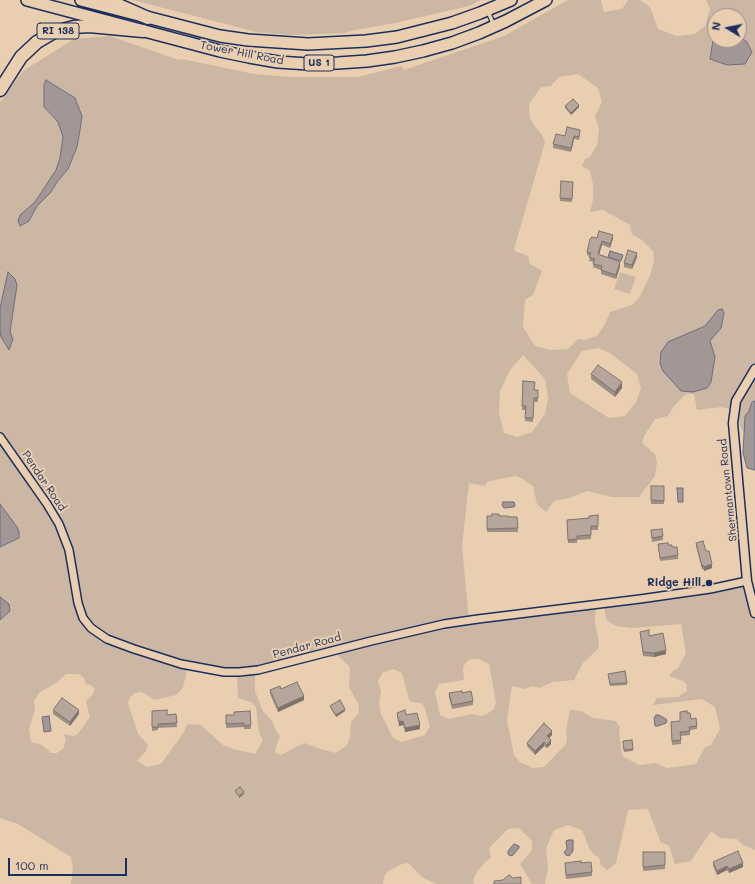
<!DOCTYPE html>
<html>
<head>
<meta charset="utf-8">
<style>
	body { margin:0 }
	#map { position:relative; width:755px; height:884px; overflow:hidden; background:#e9ceb0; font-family:Mali,sans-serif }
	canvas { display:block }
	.north { position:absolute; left:707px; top:8px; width:40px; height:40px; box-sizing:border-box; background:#e9ceb0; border:1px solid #978e8f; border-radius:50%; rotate:280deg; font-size:11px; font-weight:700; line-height:16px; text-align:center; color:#1b2f5e }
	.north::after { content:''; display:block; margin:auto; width:14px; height:18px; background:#1b2f5e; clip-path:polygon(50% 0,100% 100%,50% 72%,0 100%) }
	.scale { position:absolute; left:8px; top:858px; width:119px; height:18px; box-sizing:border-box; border:2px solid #1b2f5e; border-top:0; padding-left:5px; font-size:12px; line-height:14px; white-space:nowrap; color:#1b2f5e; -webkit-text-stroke:3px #e9ceb0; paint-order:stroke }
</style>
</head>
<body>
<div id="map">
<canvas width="755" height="884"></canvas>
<div class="north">N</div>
<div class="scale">100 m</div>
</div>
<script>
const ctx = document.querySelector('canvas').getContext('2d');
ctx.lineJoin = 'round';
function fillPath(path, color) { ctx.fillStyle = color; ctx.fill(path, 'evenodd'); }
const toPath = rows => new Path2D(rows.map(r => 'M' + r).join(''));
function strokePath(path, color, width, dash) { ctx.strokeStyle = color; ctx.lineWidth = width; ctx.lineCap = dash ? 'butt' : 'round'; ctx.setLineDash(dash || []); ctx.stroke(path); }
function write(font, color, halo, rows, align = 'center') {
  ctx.font = font + ' Mali,sans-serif'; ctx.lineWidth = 4; ctx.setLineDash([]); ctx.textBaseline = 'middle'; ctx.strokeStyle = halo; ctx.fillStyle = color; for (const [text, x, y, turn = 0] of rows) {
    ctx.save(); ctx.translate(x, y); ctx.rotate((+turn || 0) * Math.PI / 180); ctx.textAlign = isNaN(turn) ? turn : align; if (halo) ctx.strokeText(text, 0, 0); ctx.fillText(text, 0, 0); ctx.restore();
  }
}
const green = toPath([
	[133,0,481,0,469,6,395,23,350,31,345,33,293,35,256,32],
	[568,0,601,0,604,12,622,9,628,0,640,0,650,7,658,29,677,36,695,34,705,26,710,9,706,0,755,0,755,401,752,402,749,411,745,416,745,434,740,427,738,411,721,407,697,410,694,394,686,394,673,407,668,416,655,419,644,436,642,443,655,454,657,462,655,476,639,497,612,497,587,491,569,498,554,501,546,512,537,504,533,486,521,478,516,476,498,479,487,482,485,486,469,483,462,546,469,620,596,604,595,623,598,637,599,648,583,663,574,680,552,682,540,688,532,686,525,689,512,686,507,720,514,755,520,762,533,768,544,767,566,744,567,738,566,731,570,710,581,711,593,718,616,721,620,728,619,731,622,756,639,765,656,763,667,768,696,764,705,747,711,745,720,729,715,707,702,699,653,705,657,698,678,697,687,691,687,685,683,681,669,676,673,671,678,668,686,653,681,624,632,628,616,626,606,620,604,603,751,582,755,594,755,850,743,845,737,839,720,838,711,831,691,861,675,864,670,849,668,845,661,843,648,809,628,810,616,863,607,870,601,865,599,857,594,855,589,848,582,830,568,825,554,830,546,848,548,867,545,884,532,884,520,864,532,850,532,841,519,828,508,829,489,848,491,858,486,861,477,872,473,880,474,884,436,884,422,877,408,863,402,864,387,872,384,877,383,884,71,884,73,869,71,857,18,824,0,818,0,620,10,611,9,604,0,597,0,547,19,538,19,532,17,527,0,504,0,331,1,337,9,350,10,332,17,285,8,273,0,308,0,102,23,71,74,39,110,36,179,60,182,59,254,74,291,77,358,77,402,66,404,70,504,36],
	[715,16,739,16,739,36,742,38,727,65,710,59,715,29],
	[578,74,598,88,602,102,595,116,599,129,597,145,590,157,585,159,582,166,590,171,593,184,593,200,590,212,603,210,630,225,632,234,642,240,653,251,654,261,650,276,639,298,632,305,610,312,605,324,597,336,585,340,578,339,568,349,550,350,535,346,523,327,525,300,533,295,542,271,530,264,528,256,515,251,514,249,545,142,542,135,535,127,530,118,529,104,541,87,551,86,559,77],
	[46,80,82,116,80,130,77,147,68,169,57,182,51,192,37,206,29,221,20,215,35,202,56,170,60,158,63,137,58,122,44,107,44,85],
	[705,326,721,328,710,341,715,357,700,329],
	[598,348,610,353,637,374,641,389,636,402,625,416,609,418,570,393,567,374,582,351],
	[523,355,545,379,548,398,545,414,532,432,517,437,504,433,499,413,500,391,510,370],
	[333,651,350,667,349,687,359,705,358,714,351,722,350,737,347,745,336,753,324,750,304,743,281,755,276,753,275,750,280,736,277,733,272,721,263,711,255,691,255,672],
	[471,659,479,659,489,664,496,702,494,709,487,714,482,716,471,714,449,719,440,715,435,692,439,684,464,680,463,668,466,662],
	[188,665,237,674,238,698,251,702,256,707,259,733,263,740,255,754,233,749,223,745,201,725,187,724,184,732,161,764,147,767,137,761,146,751,148,745,138,734,128,703,130,697,135,693,141,692,146,694,154,700,176,695,183,688],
	[393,669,402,673,409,700,412,702,421,703,424,706,430,726,425,735,402,742,393,738,381,714,379,703,381,692,378,681,382,673],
	[66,674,79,674,84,678,86,684,91,685,95,689,93,694,86,701,90,717,77,735,73,736,64,734,66,740,63,749,57,753,51,753,42,745,31,742,29,729,35,710,34,701,40,692,56,683],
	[620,272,636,277,630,294,614,289]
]);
const water = toPath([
	[715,28,715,40,739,40,739,36,747,42,752,52,745,64,727,65,710,59,715,28],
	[46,80,75,98,82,116,80,130,77,147,68,169,57,182,51,192,37,206,29,221,20,226,18,221,20,215,35,202,56,170,60,158,63,137,58,122,44,107,44,85,46,80],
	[610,251,623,255,621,261,608,257,610,251],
	[8,272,15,279,17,285,10,332,13,339,9,350,1,337,0,331,0,308,8,272],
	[722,309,724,313,721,328,710,341,715,357,711,382,707,388,693,392,681,391,663,371,660,363,661,352,668,342,705,326,718,310,722,309],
	[755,401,755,470,747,468,743,453,745,416,749,411,752,402,755,401],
	[677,488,683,488,683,502,678,502,677,488],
	[503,502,514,502,515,506,514,507,504,508,502,505,503,502],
	[0,504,17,527,19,532,19,538,0,547,0,504],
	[0,597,9,604,10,611,0,620,0,597],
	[656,715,659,715,666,719,667,721,666,723,658,726,655,726,654,718,656,715],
	[49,716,51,731,44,732,42,717,49,716],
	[569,840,573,840,573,851,569,856,566,855,564,852,567,849,566,841,569,840],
	[514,844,519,846,519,848,513,855,510,856,508,854,508,851,514,844]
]);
const service = toPath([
	[488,11,494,26]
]);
const minor = toPath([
	[0,437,47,504,59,524,69,550,78,603,83,618,91,628,107,639,134,649,181,664,208,669,224,672,239,672,258,670,371,641,444,624,478,619,640,599,710,589,747,581]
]);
const tertiary = toPath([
	[755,369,736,401,733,423,747,581,755,613]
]);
const trunk = toPath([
	[27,0,220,51,249,57,278,62,308,64,338,63,367,61,395,57,423,51,452,43,479,33,506,21,546,0],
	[81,0,220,36,248,40,308,44,366,41,397,37,452,23,480,13,511,0]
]);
const motorway = toPath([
	[107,0,148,18],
	[0,90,21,57,37,42,54,32,74,27,89,26,143,31]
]);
const wall = toPath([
	[565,106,579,107,571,115,565,108],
	[580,134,579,140,574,139,571,152,553,148,553,144,565,136],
	[573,186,572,202,560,201,560,198],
	[597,238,613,238,610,248,602,245,599,254,620,266,616,279,601,274,601,270,593,267,594,262,589,261,590,256,587,255,587,252],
	[637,257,632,269,624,267,624,263],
	[591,374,622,388,615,397,591,379],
	[523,381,535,390,538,390,538,402,534,402,533,422,525,421,525,410,522,410],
	[651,486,664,486,664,504,651,504],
	[598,515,598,530,591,530,591,539,577,540,577,543,568,543,567,520,589,518],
	[487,516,517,517,518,532,487,532],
	[651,530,663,536,663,540,652,542],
	[696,543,706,551,712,568,704,571,703,569,702,569,696,546],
	[658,544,668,545,672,547,678,555,678,559,660,561],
	[640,632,649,636,666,654,654,657,643,656],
	[625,671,627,685,610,686,608,674],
	[281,689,304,700,278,712,270,694,270,690],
	[449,693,462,693,473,701,473,705,452,709,449,697],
	[330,706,345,711,336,717,330,707],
	[53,710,79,714,70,726,53,714],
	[152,711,167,715,176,714,177,727,158,728,158,730,152,731],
	[397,713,406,715,420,729,405,732,403,725,399,726,397,716],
	[687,713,691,719,697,726,697,729,690,730,690,735,681,736,681,744,672,745,671,722,680,721],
	[226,715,251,725,251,729,244,729,244,727,226,728],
	[552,735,549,738,551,744,547,748,544,746,535,755,527,746,527,743],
	[623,741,633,749,633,751,624,752],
	[643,852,665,852,665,869,643,871],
	[713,862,743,867,729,873,727,870,717,875,713,866],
	[565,863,581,863,592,872,592,876,566,879]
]);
const shadedWall = toPath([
	[579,105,579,107,571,115,571,113],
	[574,136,574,139,571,152,571,148],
	[613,235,613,238,610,248,610,244],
	[602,241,602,245,598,258,598,254],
	[637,253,637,257,632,269,632,265],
	[620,262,620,266,616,279,616,275],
	[622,382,622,388,615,397,615,392],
	[712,564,712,568,704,571,704,567],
	[703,565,703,569,702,569,702,566],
	[666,650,666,654,654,657,654,653],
	[304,696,304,700,278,712,278,708],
	[345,709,345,711,336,717,336,715],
	[79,710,79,714,70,726,70,722],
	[403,721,403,725,399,726,399,722],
	[420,725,420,729,405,732,405,728],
	[552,731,552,735,547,740,547,736],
	[551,740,551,744,547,748,547,745],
	[544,742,544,746,535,755,535,751],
	[244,792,244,794,239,798,239,796],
	[743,863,743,867,729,873,729,869],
	[727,866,727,870,717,875,717,871]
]);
const building = toPath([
	[573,99,579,105,571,113,565,106,573,99],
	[567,127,580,130,579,137,574,136,571,148,553,144,556,134,565,136,567,127],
	[561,181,573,182,572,199,560,198,561,181],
	[599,231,613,235,610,244,602,241,598,254,620,262,616,275,601,270,602,266,593,264,595,259,589,257,591,253,587,252,590,239,592,237,597,238,599,231],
	[628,250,637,253,632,265,624,263,628,250],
	[598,365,622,382,615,392,591,374,598,365],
	[523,381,535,382,534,390,538,390,538,398,534,398,533,418,525,418,526,406,522,406,523,381],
	[651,486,664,486,664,501,651,500,651,486],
	[492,514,499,514,499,516,508,516,508,517,517,517,518,528,487,529,487,516,492,516,492,514],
	[598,515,598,526,591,526,591,535,577,536,577,539,568,540,567,520,589,518,589,516,598,515],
	[662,529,663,536,652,538,651,530,662,529],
	[703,541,706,551,709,551,712,564,704,567,703,565,702,566,696,543,703,541],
	[668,543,668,545,672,545,672,547,677,547,678,555,660,558,658,544,668,543],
	[649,630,649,636,663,633,666,650,654,653,643,652,640,632,649,630],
	[625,671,627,683,610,684,608,674,625,671],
	[297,682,304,696,278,708,270,690,280,686,281,689,297,682],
	[462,691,462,693,471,691,473,701,452,705,449,693,462,691],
	[62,698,79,710,70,722,53,710,62,698],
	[340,700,345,709,336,715,330,706,340,700],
	[167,710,167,715,176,714,177,723,158,724,158,727,152,727,152,711,167,710],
	[405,710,406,715,417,713,420,725,405,728,403,721,399,722,397,713,405,710],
	[250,711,251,725,244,726,244,723,226,724,226,715,234,715,234,712,250,711],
	[687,711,687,713,690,713,691,719,696,718,697,726,689,727,690,731,680,732,681,740,672,741,671,722,680,721,680,712,687,711],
	[544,723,552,731,547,736,551,740,547,745,544,742,535,751,527,743,544,723],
	[632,740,633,749,624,750,623,741,632,740],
	[240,787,244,792,239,796,235,791,240,787],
	[738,851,743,863,729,869,727,866,717,871,713,862,738,851],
	[643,852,665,852,665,865,643,867,643,852],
	[581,861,581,863,591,862,592,872,566,875,565,863,581,861],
	[509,875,513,878,521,877,521,884,494,884,494,881,503,880,509,875]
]);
const markers = [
	[709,583,4,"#1b2f5e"]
];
const shields = [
	[58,31,42],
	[319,63,30]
];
const shieldNames = [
	["RI 138",58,31],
	["US 1",319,63]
];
const streetNames = [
	["Tower Hill Road",242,53,11],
	["Pendar Road",44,481,56],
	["Shermantown Road",728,490,-96],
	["Pendar Road",307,646,-15]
];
const poiNames = [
	["Ridge Hill",701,583]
];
fillPath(green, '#cbb7a4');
fillPath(water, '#a29794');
strokePath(water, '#6c6d7e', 1);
strokePath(service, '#1b2f5e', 6);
strokePath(minor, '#1b2f5e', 10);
strokePath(tertiary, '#1b2f5e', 11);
strokePath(trunk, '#1b2f5e', 14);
strokePath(motorway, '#1b2f5e', 15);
strokePath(service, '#e9ceb0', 3.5);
strokePath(minor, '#e9ceb0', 7);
strokePath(tertiary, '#e9ceb0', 8);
strokePath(trunk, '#e9ceb0', 11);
strokePath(motorway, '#e9ceb0', 12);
fillPath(wall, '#9d8f86');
fillPath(shadedWall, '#7f746d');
fillPath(building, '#b6a69c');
strokePath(building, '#7f746d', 1);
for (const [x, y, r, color] of markers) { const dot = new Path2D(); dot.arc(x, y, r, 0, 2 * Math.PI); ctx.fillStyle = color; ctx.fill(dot); strokePath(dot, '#e9ceb0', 1.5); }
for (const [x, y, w] of shields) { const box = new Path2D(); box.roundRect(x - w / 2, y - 8, w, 16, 3); ctx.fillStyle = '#e9ceb0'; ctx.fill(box); strokePath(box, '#1b2f5e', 1); }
write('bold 10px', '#1b2f5e', null, shieldNames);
write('11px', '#1b2f5e', '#e9ceb0', streetNames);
write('bold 11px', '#1b2f5e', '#e9ceb0', poiNames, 'right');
</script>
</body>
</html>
